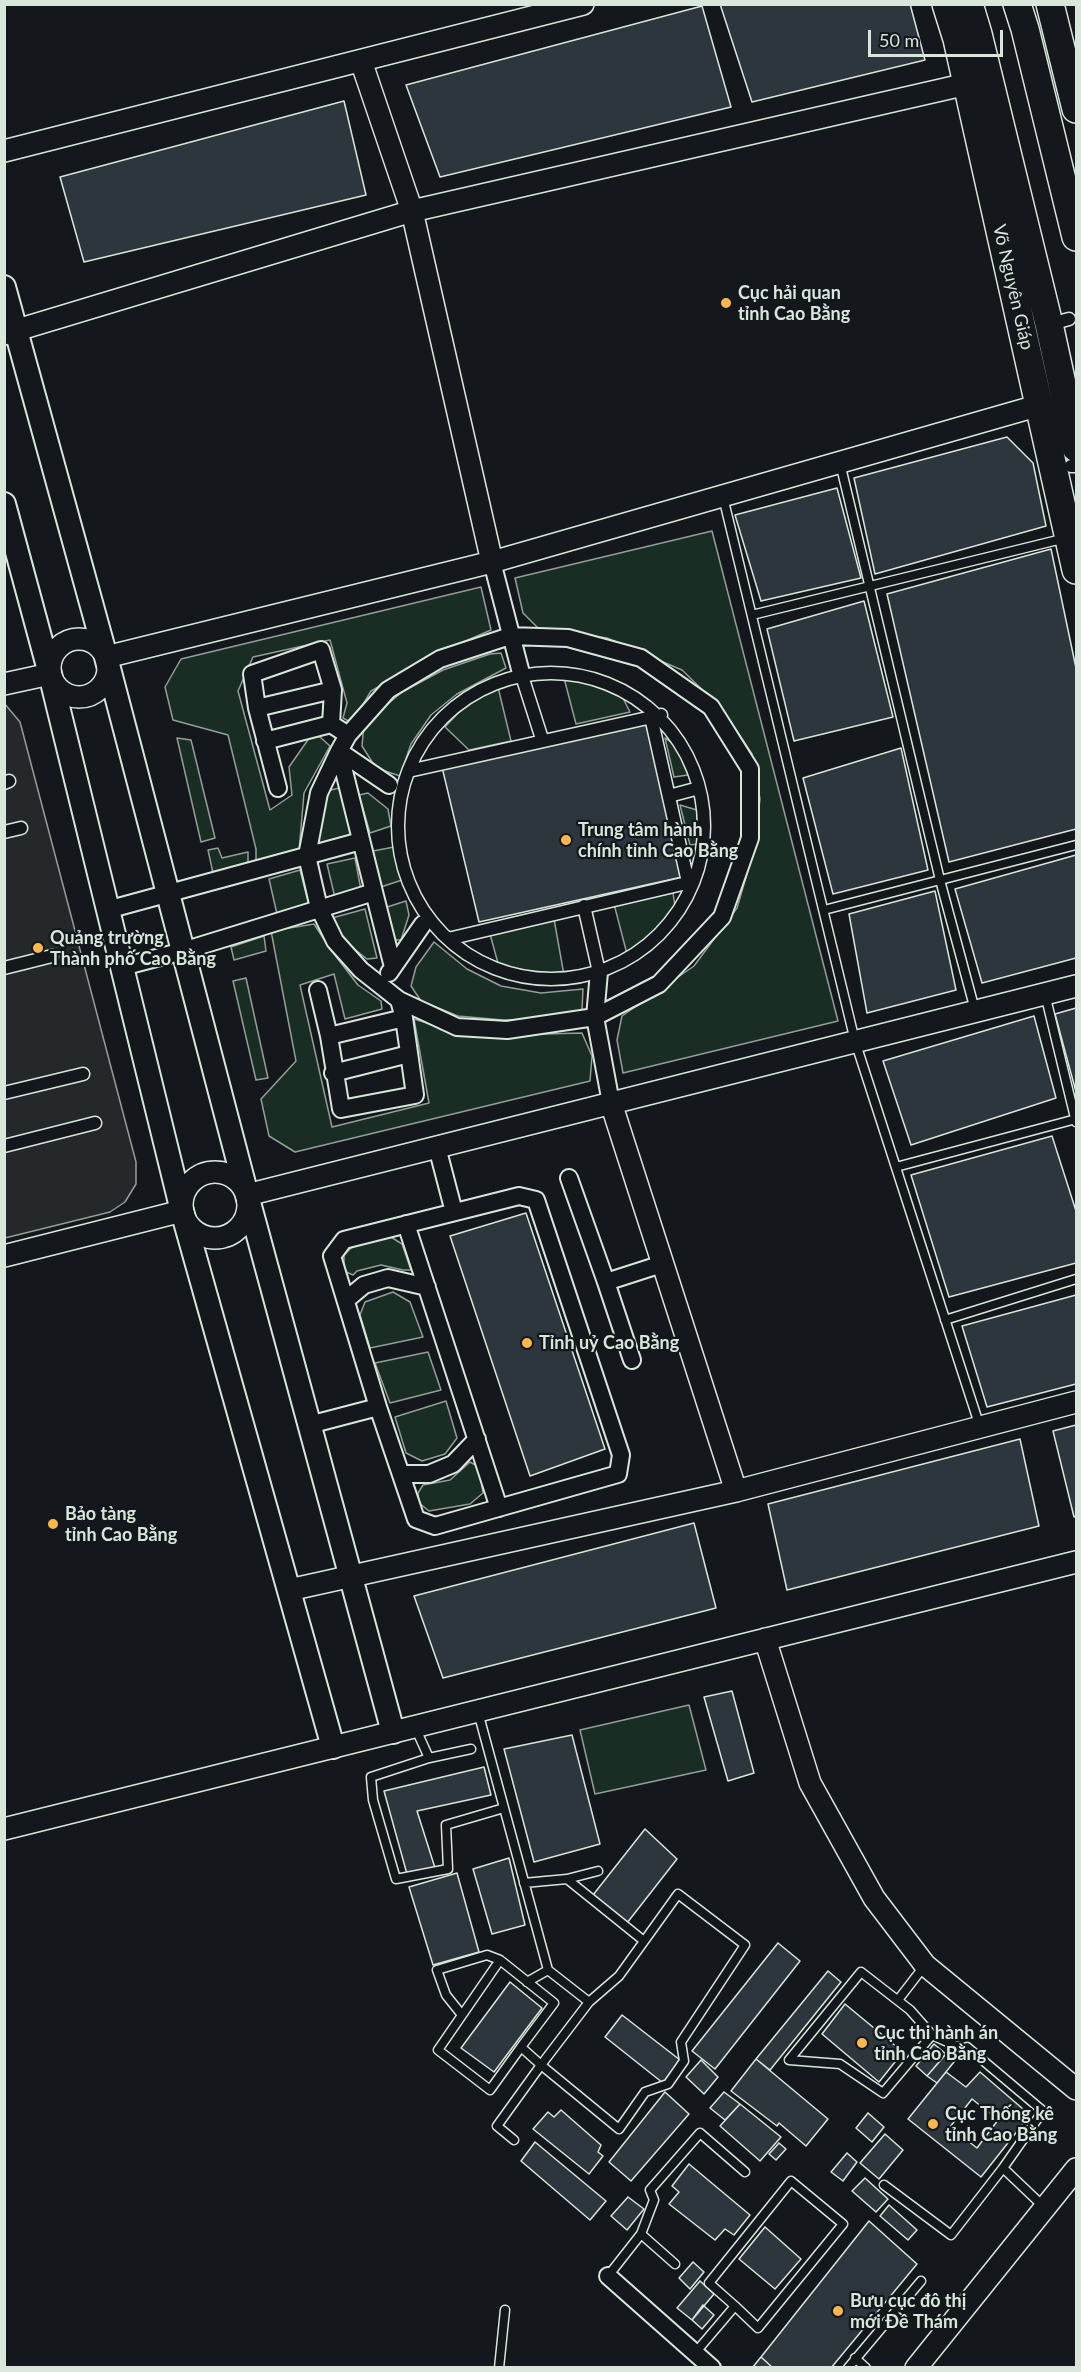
<!DOCTYPE html>
<html>
<head>
<meta charset="utf-8">
<style>
	body { margin:0 }
	#map { position:relative; width:1081px; height:2372px; overflow:hidden; background:#14181c; font-family:Lato,sans-serif }
	canvas { display:block }
	.frame { position:absolute; inset:0; border:6px solid #d8e6dc; pointer-events:none }
	.scale { position:absolute; left:868px; top:30px; width:135px; height:27px; box-sizing:border-box; border:3px solid #d8e6dc; border-top:0; padding-left:8px; font-size:18px; line-height:21px; white-space:nowrap; color:#d8e6dc; -webkit-text-stroke:4px #14181c; paint-order:stroke }
</style>
</head>
<body>
<div id="map">
<canvas width="1081" height="2372"></canvas>
<div class="frame"></div>
<div class="scale">50 m</div>
</div>
<script>
const ctx = document.querySelector('canvas').getContext('2d');
ctx.lineJoin = 'round';
function fillPath(path, color) { ctx.fillStyle = color; ctx.fill(path, 'evenodd'); }
const toPath = rows => new Path2D(rows.map(r => 'M' + r).join(''));
function strokePath(path, color, width, dash) { ctx.strokeStyle = color; ctx.lineWidth = width; ctx.lineCap = dash ? 'butt' : 'round'; ctx.setLineDash(dash || []); ctx.stroke(path); }
function write(font, color, halo, rows, align = 'center') {
  ctx.font = font + ' Lato,sans-serif'; ctx.lineWidth = 4.5; ctx.setLineDash([]); ctx.textBaseline = 'middle'; ctx.strokeStyle = halo; ctx.fillStyle = color; for (const [text, x, y, turn = 0] of rows) {
    ctx.save(); ctx.translate(x, y); ctx.rotate((+turn || 0) * Math.PI / 180); ctx.textAlign = isNaN(turn) ? turn : align; if (halo) ctx.strokeText(text, 0, 0); ctx.fillText(text, 0, 0); ctx.restore();
  }
}
const green = toPath([
	[712,531,838,1021,623,1073,617,1040,622,1016,694,966,737,908,754,850,760,799,752,754,722,709,682,670,607,638,539,629,523,613,515,578,712,531],
	[481,587,491,630,445,650,371,691,352,723,343,718,347,703,330,640,253,657,238,691,270,810,292,795,289,767,312,734,320,737,330,746,304,793,299,851,256,862,256,849,228,735,173,720,165,687,181,659,481,587],
	[501,653,506,668,457,694,431,715,411,744,400,776,376,768,362,746,364,724,402,692,443,670,490,654,501,653],
	[564,678,591,684,623,698,630,712,576,724,564,678],
	[498,687,511,741,469,750,445,727,470,700,498,687],
	[177,738,191,740,215,838,201,842,177,738],
	[665,738,676,745,688,775,674,777,665,738],
	[339,788,351,834,346,842,323,846,317,842,327,791,339,788],
	[368,793,388,809,391,826,370,833,359,795,368,793],
	[680,805,697,810,697,844,690,845,680,805],
	[394,847,402,880,381,887,373,851,394,847],
	[218,848,222,858,248,852,248,867,213,873,208,850,218,848],
	[355,858,361,890,335,898,327,864,355,858],
	[300,870,309,905,277,914,269,879,300,870],
	[673,893,675,906,652,936,627,954,614,904,673,893],
	[406,901,409,915,401,940,391,940,384,908,406,901],
	[365,909,377,958,367,959,344,941,332,918,365,909],
	[554,919,564,975,529,976,499,967,490,934,554,919],
	[314,924,331,950,358,985,381,1001,382,1009,345,1019,334,974,300,985,332,1127,429,1103,414,1019,469,1036,582,1033,592,1056,590,1081,295,1152,269,1136,261,1099,296,1061,271,931,314,924],
	[264,936,266,951,234,960,231,947,264,936],
	[434,942,467,969,501,986,541,993,583,989,582,1010,543,1019,503,1020,458,1016,421,1001,411,986,416,967,434,942],
	[246,978,268,1078,256,1080,233,981,246,978],
	[391,1237,402,1244,411,1270,403,1270,381,1265,357,1271,353,1275,344,1271,344,1255,353,1246,391,1237],
	[393,1292,410,1302,423,1337,370,1348,360,1315,365,1302,393,1292],
	[428,1352,441,1390,390,1403,375,1363,428,1352],
	[446,1401,457,1438,445,1454,422,1461,406,1453,395,1417,446,1401],
	[470,1462,479,1467,483,1493,470,1504,429,1511,419,1503,418,1493,423,1485,450,1480,470,1462],
	[689,1705,706,1770,595,1794,580,1730,689,1705]
]);
const parking = toPath([
	[4,703,20,722,136,1162,136,1184,125,1202,110,1212,5,1238,4,703]
]);
const building = toPath([
	[720,4,910,4,925,60,752,102,720,4],
	[702,6,731,107,440,177,406,85,702,6],
	[344,101,366,195,84,262,60,177,344,101],
	[1007,437,1033,463,1046,526,875,574,854,478,1007,437],
	[837,488,861,578,761,601,735,515,837,488],
	[1051,549,1076,668,1076,829,949,862,887,594,1051,549],
	[864,601,893,717,794,741,767,629,864,601],
	[646,722,682,877,479,922,442,767,646,722],
	[901,748,928,870,833,894,803,778,901,748],
	[1076,855,1076,958,982,983,955,889,1076,855],
	[935,891,956,990,867,1013,849,914,935,891],
	[1076,1008,1076,1092,1055,1014,1076,1008],
	[1034,1016,1056,1098,911,1145,883,1061,1034,1016],
	[1052,1136,1076,1211,1076,1263,949,1297,911,1175,1052,1136],
	[526,1213,605,1449,530,1476,450,1236,526,1213],
	[1076,1295,1076,1384,987,1407,962,1326,1076,1295],
	[1076,1425,1076,1516,1074,1517,1053,1431,1076,1425],
	[1020,1439,1039,1526,787,1590,768,1504,1020,1439],
	[694,1523,716,1608,443,1678,414,1596,694,1523],
	[732,1691,754,1773,728,1781,704,1697,732,1691],
	[572,1735,600,1844,534,1862,504,1749,572,1735],
	[484,1767,491,1795,417,1811,435,1868,407,1874,384,1791,484,1767],
	[645,1829,677,1859,627,1923,593,1895,645,1829],
	[509,1858,525,1925,492,1934,473,1869,509,1858],
	[457,1873,479,1952,433,1965,409,1887,457,1873],
	[778,1943,800,1961,715,2069,692,2051,778,1943],
	[828,1971,841,1982,770,2070,756,2059,828,1971],
	[510,1982,542,2008,494,2072,461,2048,510,1982],
	[845,2004,903,2052,879,2082,822,2034,845,2004],
	[622,2015,680,2060,663,2083,605,2037,622,2015],
	[934,2044,946,2054,927,2076,916,2066,934,2044],
	[950,2049,958,2057,937,2083,927,2076,950,2049],
	[756,2059,828,2119,806,2146,779,2123,777,2126,731,2091,756,2059],
	[701,2060,718,2077,704,2094,686,2077,701,2060],
	[946,2072,966,2087,980,2072,1030,2115,981,2177,908,2119,946,2072],
	[972,2099,998,2120,977,2148,950,2127,972,2099],
	[665,2092,689,2114,631,2181,609,2162,665,2092],
	[724,2092,740,2104,725,2120,710,2108,724,2092],
	[740,2104,781,2137,760,2161,720,2126,740,2104],
	[561,2110,601,2145,598,2152,603,2156,589,2174,533,2129,548,2112,554,2117,561,2110],
	[868,2113,884,2127,872,2142,856,2128,868,2113],
	[885,2134,903,2150,879,2179,860,2163,885,2134],
	[535,2142,606,2201,590,2220,521,2161,535,2142],
	[779,2143,786,2149,776,2160,769,2154,779,2143],
	[847,2153,857,2162,843,2181,831,2172,847,2153],
	[689,2164,750,2215,734,2235,725,2229,715,2240,669,2204,679,2192,672,2186,689,2164],
	[865,2178,888,2199,876,2212,852,2191,865,2178],
	[628,2197,644,2209,627,2230,611,2216,628,2197],
	[889,2205,917,2230,908,2240,880,2216,889,2205],
	[869,2221,917,2264,831,2368,773,2368,761,2357,869,2221],
	[765,2227,801,2259,775,2289,739,2259,765,2227],
	[693,2262,704,2272,690,2289,679,2278,693,2262],
	[700,2281,714,2294,692,2320,677,2308,700,2281],
	[703,2305,714,2315,702,2329,692,2320,703,2305],
	[761,2357,773,2368,752,2368,761,2357]
]);
const service = toPath([
	[840,463,940,880,975,1010],
	[723,497,855,1041,980,1427],
	[752,615,1066,538],
	[824,910,1076,845],
	[1045,994,1076,1122],
	[896,1167,1076,1119],
	[945,1320,1076,1279],
	[478,1712,548,1970,589,2002,619,1976,678,1894,745,1945,681,2042,684,2061,668,2084,645,2092,619,2129,541,2065,589,2002],
	[415,1727,429,1758,471,1749],
	[429,1758,371,1777,373,1800,396,1879,448,1869,446,1825,504,1808],
	[567,1879,598,1871],
	[524,1883,567,1879,644,1941],
	[527,1982,548,1970],
	[898,2000,925,1965],
	[462,2015,446,1995,437,1970,487,1955,500,1960],
	[932,2035,910,2010,861,1972,789,2060,840,2064,883,2093,932,2035,963,2049,967,2047,1043,2111,1003,2168],
	[514,2140,497,2126,541,2065,521,2047,490,2090,438,2050,500,1960,554,2003,521,2047],
	[884,2185,951,2235,1003,2168,1045,2208],
	[641,2234,654,2200,650,2190,700,2133,745,2172],
	[608,2276,641,2234,675,2264],
	[695,2353,735,2306,758,2328,843,2224,791,2181,709,2283,735,2306],
	[855,2358,866,2368],
	[499,2368,505,2310],
	[848,2368,921,2281]
]);
const pedestrian = toPath([
	[1047,325,1069,319],
	[1071,466,1076,466],
	[521,673,542,739],
	'398 826a153 153 0 1 1 306 0a153 153 0 1 1-306 0Z',
	[651,717,688,882],
	[413,770,661,715],
	[4,783,9,781],
	[669,796,699,788],
	[4,832,21,828],
	[584,906,599,972],
	[448,939,691,882],
	[4,968,52,956],
	[4,1093,83,1074],
	[4,1146,95,1123]
]);
const minor = toPath([
	[492,562,521,673],
	[510,636,568,638,641,658,711,707,750,769,750,838,722,917,659,984,595,1017,507,1030,457,1027,399,1000,361,970,335,941,319,908,307,856,319,793,339,751,348,735,388,690,440,659,510,636],
	[257,708,333,690],
	[265,741,331,724],
	[339,751,374,892],
	[339,751,389,785],
	[278,788,257,708,252,674,321,650,333,690,331,724,348,735],
	[107,910,361,841],
	[122,967,183,951,374,892,393,967],
	[599,972,595,1017,611,1103],
	[389,973,423,924],
	[318,990,329,1036,341,1109,415,1095,404,1018,399,1000],
	[329,1036,404,1018],
	[333,1073,409,1054],
	[437,1147,454,1212],
	[569,1178,606,1282,662,1264],
	[406,1224,499,1508],
	[606,1282,632,1360],
	[346,1300,364,1285,388,1278,427,1287],
	[309,1425,378,1407,416,1519,435,1526,618,1474,621,1455,536,1200,519,1196,344,1240,332,1256,378,1407],
	[401,1474,429,1474,453,1464,477,1439],
	[608,2276,712,2368]
]);
const tertiary = toPath([
	[361,61,412,211,492,562],
	[4,151,583,4],
	[4,334,412,211,967,84],
	'50 668a29 29 0 1 1 58 0a29 29 0 1 1-58 0Z',
	[106,657,492,562,1040,405],
	[4,684,50,674],
	[611,1103,736,1491],
	'182 1205a33 33 0 1 1 66 0a33 33 0 1 1-66 0Z',
	[247,1195,1076,986],
	[4,1256,182,1211],
	[289,1590,736,1491,1076,1402],
	[765,1639,810,1783,874,1898,925,1965,1076,2089],
	[4,1829,1076,1562],
	[916,2368,1076,2169]
]);
const secondary = toPath([
	[4,287,106,657,247,1195,393,1732],
	[4,504,50,674,182,1211,333,1747]
]);
const trunk = toPath([
	[946,4,957,39,1076,570],
	[969,4,978,34,1049,324,1076,448],
	[1017,4,1025,29,1076,237],
	[1050,4,1076,109]
]);
const markers = [
	[726,303,6,"#ffb74d"],
	[566,840,6,"#ffb74d"],
	[38,948,6,"#ffb74d"],
	[527,1343,6,"#ffb74d"],
	[53,1524,6,"#ffb74d"],
	[862,2043,6,"#ffb74d"],
	[933,2124,6,"#ffb74d"],
	[838,2311,6,"#ffb74d"]
];
const streetNames = [
	["Võ Nguyên Giáp",1013,287,77]
];
const poiNames = [
	["Cục hải quan",738,293],
	["tỉnh Cao Bằng",738,314],
	["Trung tâm hành",578,830],
	["chính tỉnh Cao Bằng",578,851],
	["Quảng trường",50,938],
	["Thành phố Cao Bằng",50,959],
	["Tỉnh uỷ Cao Bằng",539,1343],
	["Bảo tàng",65,1514],
	["tỉnh Cao Bằng",65,1535],
	["Cục thi hành án",874,2033],
	["tỉnh Cao Bằng",874,2054],
	["Cục Thống kê",945,2114],
	["tỉnh Cao Bằng",945,2135],
	["Bưu cục đô thị",850,2301],
	["mới Đề Thám",850,2322]
];
fillPath(green, '#1a2d24');
strokePath(green, '#939e99', 1.5);
fillPath(parking, '#24282b');
strokePath(parking, '#939e99', 1.5);
fillPath(building, '#2c363c');
strokePath(building, '#d8e6dc', 1.5);
strokePath(service, '#d8e6dc', 11);
strokePath(pedestrian, '#d8e6dc', 15);
strokePath(minor, '#d8e6dc', 20);
strokePath(tertiary, '#d8e6dc', 24);
strokePath(secondary, '#d8e6dc', 26);
strokePath(trunk, '#d8e6dc', 30);
strokePath(service, '#14181c', 8);
strokePath(pedestrian, '#14181c', 12);
strokePath(minor, '#14181c', 16);
strokePath(tertiary, '#14181c', 21);
strokePath(secondary, '#14181c', 22);
strokePath(trunk, '#14181c', 27);
for (const [x, y, r, color] of markers) { const dot = new Path2D(); dot.arc(x, y, r, 0, 2 * Math.PI); ctx.fillStyle = color; ctx.fill(dot); strokePath(dot, '#14181c', 2); }
write('18px', '#d8e6dc', '#14181c', streetNames);
write('bold 18px', '#d8e6dc', '#14181c', poiNames, 'left');
</script>
</body>
</html>
